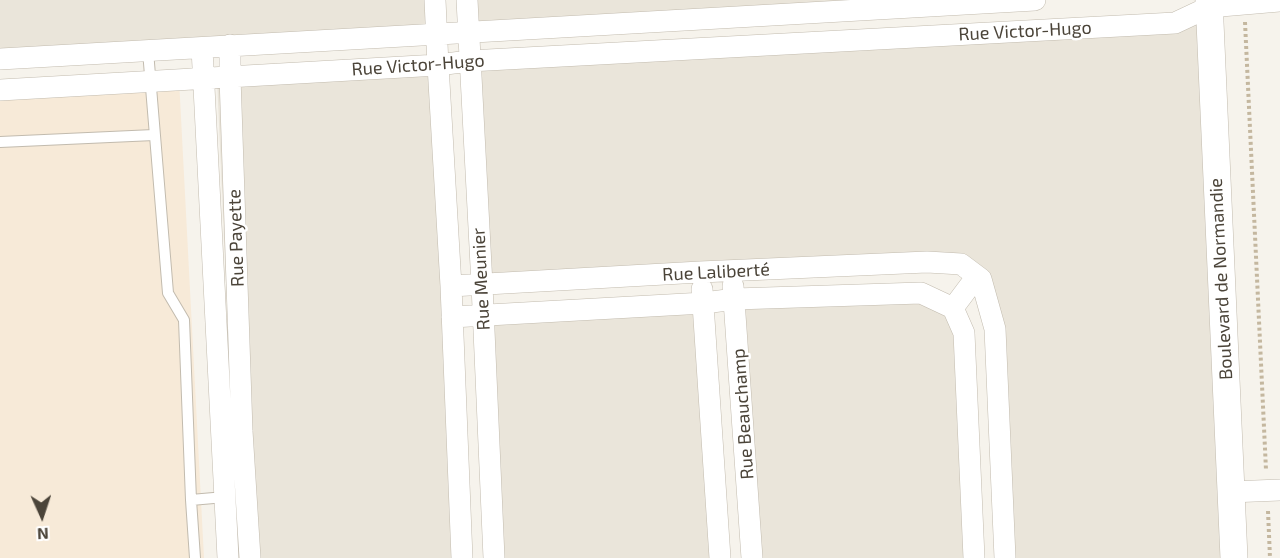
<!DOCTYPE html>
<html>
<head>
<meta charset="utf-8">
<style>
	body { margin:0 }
	#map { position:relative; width:1280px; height:558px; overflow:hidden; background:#f6f3ec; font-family:"Exo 2",sans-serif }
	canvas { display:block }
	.north { position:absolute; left:12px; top:486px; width:60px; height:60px; -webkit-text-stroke:4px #fff; paint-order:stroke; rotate:177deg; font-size:16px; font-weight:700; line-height:24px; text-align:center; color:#4b4439 }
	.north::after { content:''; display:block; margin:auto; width:21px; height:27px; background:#4b4439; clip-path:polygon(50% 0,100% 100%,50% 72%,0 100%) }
</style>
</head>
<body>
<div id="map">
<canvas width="1280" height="558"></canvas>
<div class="north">N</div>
</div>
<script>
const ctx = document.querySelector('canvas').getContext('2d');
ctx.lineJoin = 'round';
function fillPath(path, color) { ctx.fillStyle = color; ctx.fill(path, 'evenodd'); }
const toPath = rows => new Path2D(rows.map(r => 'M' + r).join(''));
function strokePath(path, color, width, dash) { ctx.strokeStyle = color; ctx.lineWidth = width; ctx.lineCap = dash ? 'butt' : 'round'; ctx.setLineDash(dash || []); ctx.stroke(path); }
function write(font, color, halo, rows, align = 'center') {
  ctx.font = font + ' "Exo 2",sans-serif'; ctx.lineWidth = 5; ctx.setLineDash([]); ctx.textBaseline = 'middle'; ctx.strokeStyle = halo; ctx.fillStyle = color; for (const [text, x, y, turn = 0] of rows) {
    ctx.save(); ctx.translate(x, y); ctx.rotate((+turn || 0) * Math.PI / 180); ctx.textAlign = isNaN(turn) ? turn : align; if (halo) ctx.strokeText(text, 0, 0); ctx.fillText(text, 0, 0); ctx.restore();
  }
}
const residential = toPath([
	[0,0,435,0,437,34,0,59],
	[467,0,1035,0,468,33],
	[1193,0,1209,0,1234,558,1005,558,995,329,961,264,482,285,469,61,1175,23,1208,6],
	[438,65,463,558,238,558,217,78],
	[921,293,953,308,974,558,752,558,735,299],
	[704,303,720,558,494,558,483,316]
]);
const commercial = toPath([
	[179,79,204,558,0,558,0,89]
]);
const path = toPath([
	[1245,22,1266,470],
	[1268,511,1270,558]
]);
const service = toPath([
	[148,51,168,293,184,320,191,500,195,558],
	[0,142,154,135],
	[191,500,225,497]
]);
const minor = toPath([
	[435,0,438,65,451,286,462,558],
	[467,0,482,285,494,558],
	[230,45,230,77,242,431,250,558],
	[202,48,228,558],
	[0,59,1035,0],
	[0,90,438,65,469,61,1175,23,1209,7,1280,1],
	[451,286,700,272,927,262,961,264,981,279,995,329,1005,558],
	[733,286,752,558],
	[702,289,720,558],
	[953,308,977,276],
	[452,317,704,303,735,299,921,293,953,308,964,333,974,558],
	[1230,492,1280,490]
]);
const tertiary = toPath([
	[1209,0,1234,558]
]);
const streetNames = [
	["Rue Victor-Hugo",1025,31,-3],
	["Rue Victor-Hugo",418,65,-4],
	["Rue Payette",236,238,-92],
	["Rue Laliberté",716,272,-3],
	["Rue Meunier",481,279,-93],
	["Boulevard de Normandie",1221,279,-93],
	["Rue Beauchamp",743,414,-94]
];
fillPath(residential, '#eae5da');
fillPath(commercial, '#f7ead8');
strokePath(service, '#c2bbae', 12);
strokePath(minor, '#c2bbae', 22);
strokePath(tertiary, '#c2bbae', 28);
strokePath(path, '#c4b79f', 4, [3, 3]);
strokePath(service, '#fff', 10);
strokePath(minor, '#fff', 21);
strokePath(tertiary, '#fff', 27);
write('18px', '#4b4439', '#fff', streetNames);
</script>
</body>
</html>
